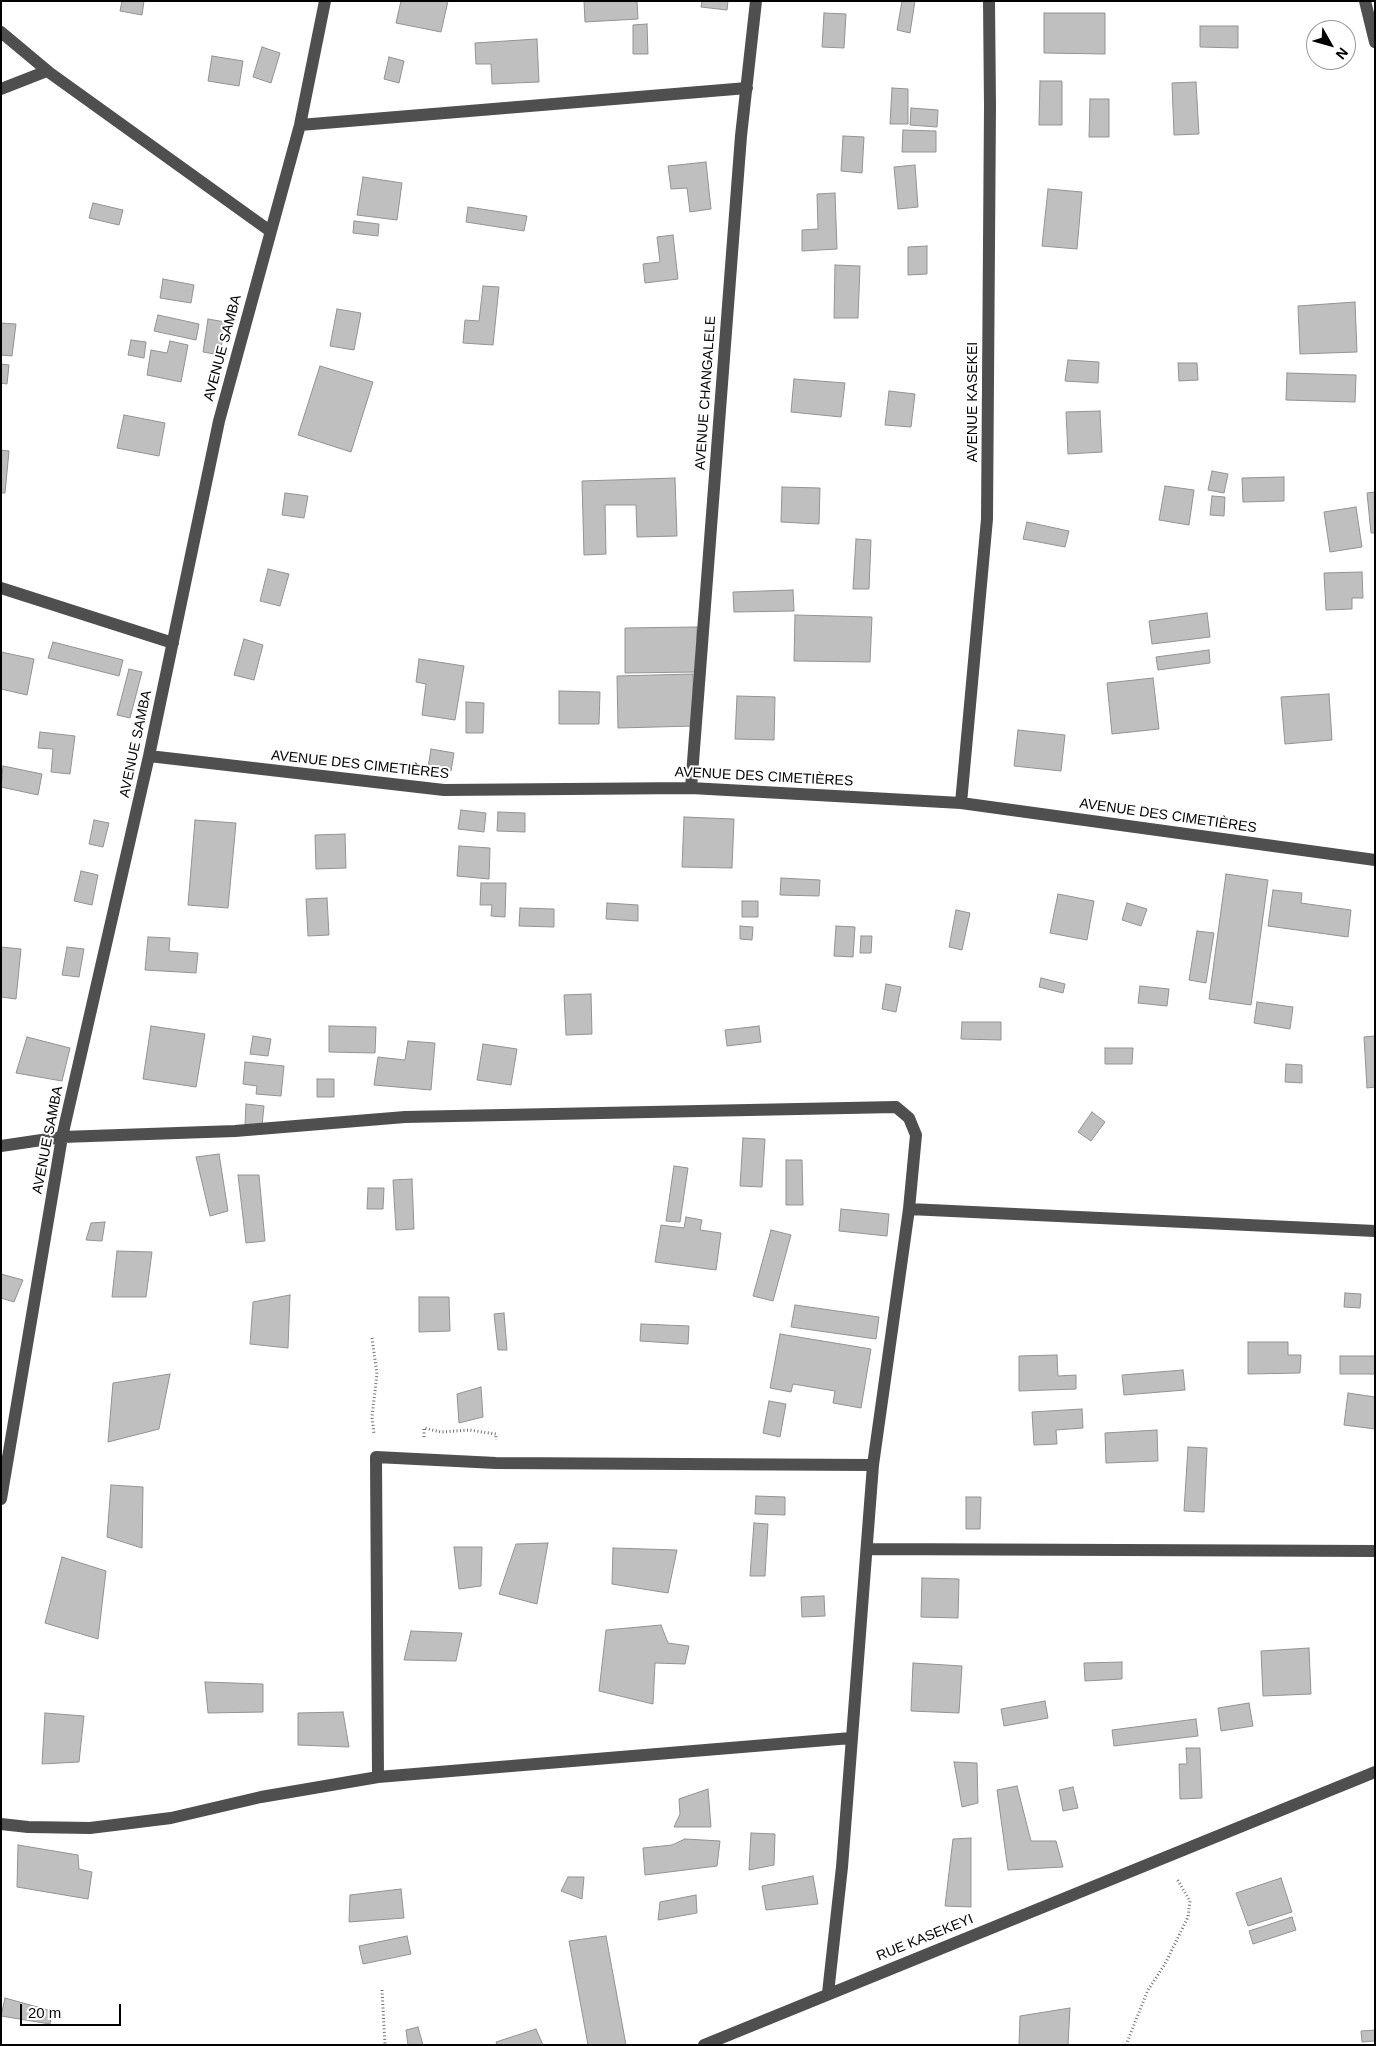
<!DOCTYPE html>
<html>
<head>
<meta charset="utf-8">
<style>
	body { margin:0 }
	#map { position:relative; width:1376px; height:2046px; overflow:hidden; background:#fff; font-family:Arial,sans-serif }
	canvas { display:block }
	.frame { position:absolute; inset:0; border:2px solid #000; pointer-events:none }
	.north { position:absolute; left:1306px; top:20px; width:50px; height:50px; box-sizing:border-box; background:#fff; border:1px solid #999; border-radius:50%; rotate:128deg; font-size:14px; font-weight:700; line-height:20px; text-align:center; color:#000 }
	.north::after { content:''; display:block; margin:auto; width:18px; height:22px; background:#000; clip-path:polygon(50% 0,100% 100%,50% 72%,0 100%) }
	.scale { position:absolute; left:20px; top:2004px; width:101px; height:22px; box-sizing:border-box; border:2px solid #000; border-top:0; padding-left:6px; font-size:15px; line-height:18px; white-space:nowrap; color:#000; -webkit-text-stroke:4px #fff; paint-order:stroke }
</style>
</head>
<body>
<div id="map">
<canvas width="1376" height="2046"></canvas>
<div class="frame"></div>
<div class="north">N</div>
<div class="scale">20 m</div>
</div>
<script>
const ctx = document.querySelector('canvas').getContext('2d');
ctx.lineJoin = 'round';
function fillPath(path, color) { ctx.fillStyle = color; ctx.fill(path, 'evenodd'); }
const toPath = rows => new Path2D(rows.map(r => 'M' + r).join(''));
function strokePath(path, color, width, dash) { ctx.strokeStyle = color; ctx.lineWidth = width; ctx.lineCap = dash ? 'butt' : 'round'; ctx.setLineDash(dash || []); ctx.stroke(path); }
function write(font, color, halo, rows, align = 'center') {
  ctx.font = font + ' Arial,sans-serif'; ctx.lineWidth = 4; ctx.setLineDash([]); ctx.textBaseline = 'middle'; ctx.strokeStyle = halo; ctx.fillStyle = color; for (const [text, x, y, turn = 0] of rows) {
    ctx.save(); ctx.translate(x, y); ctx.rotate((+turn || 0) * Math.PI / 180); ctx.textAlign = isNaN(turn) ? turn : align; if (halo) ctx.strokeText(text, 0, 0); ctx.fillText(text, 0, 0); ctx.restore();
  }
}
const building = toPath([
	[122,1,144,1,142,15,120,11,122,1],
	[401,1,448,1,441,32,396,23,401,1],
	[584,1,637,1,638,19,585,22,584,1],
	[702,1,728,1,727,10,701,7,702,1],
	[902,1,915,1,910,33,897,30,902,1],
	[824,13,846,14,844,48,822,47,824,13],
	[1044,13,1105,13,1105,54,1044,53,1044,13],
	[647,24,648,54,633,54,633,25,647,24],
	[1200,26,1238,26,1238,48,1200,47,1200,26],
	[537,39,539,82,492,84,491,64,476,64,475,43,537,39],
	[262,47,280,53,271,83,253,77,262,47],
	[212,56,243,61,239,86,208,81,212,56],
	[389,57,404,61,399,83,384,79,389,57],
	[1040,81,1062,81,1062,125,1039,125,1040,81],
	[1196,82,1199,134,1174,135,1172,83,1196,82],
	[892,88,908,89,908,124,890,124,892,88],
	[1090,99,1109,99,1109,137,1089,137,1090,99],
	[911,108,938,110,937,127,910,125,911,108],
	[903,130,936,131,936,152,902,152,903,130],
	[843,136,864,137,862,173,841,171,843,136],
	[706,162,711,209,690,212,687,188,671,189,668,166,706,162],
	[915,165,918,207,898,209,894,167,915,165],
	[363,177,402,183,397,220,357,215,363,177],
	[1048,189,1082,192,1077,249,1042,246,1048,189],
	[835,193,837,249,802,251,802,230,818,229,817,194,835,193],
	[93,203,123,210,119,225,89,218,93,203],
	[468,207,527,216,524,231,466,222,468,207],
	[354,221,379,224,378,236,353,233,354,221],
	[673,235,678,279,645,283,643,264,660,262,657,237,673,235],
	[927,246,927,274,908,275,908,247,927,246],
	[835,265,860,266,858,318,834,318,835,265],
	[163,279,194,285,191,303,160,298,163,279],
	[483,286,499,287,493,345,463,343,465,320,479,321,483,286],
	[1355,302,1357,352,1300,354,1298,306,1355,302],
	[337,309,361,313,354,350,330,346,337,309],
	[158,315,199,324,196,340,154,331,158,315],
	[208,319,225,322,220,355,203,352,208,319],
	[1,323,16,324,12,356,1,355,1,323],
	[131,340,146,342,144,358,128,355,131,340],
	[170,341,188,345,181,382,147,375,151,350,167,353,170,341],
	[1068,360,1099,362,1098,383,1065,381,1068,360],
	[1178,363,1197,363,1198,380,1179,381,1178,363],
	[1,364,9,365,7,384,1,383,1,364],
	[320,366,373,382,351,452,298,435,320,366],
	[1287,373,1356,375,1355,402,1286,400,1287,373],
	[794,379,845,383,841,417,791,412,794,379],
	[889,391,915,394,911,427,885,425,889,391],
	[1100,411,1102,452,1068,454,1066,412,1100,411],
	[124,415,165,423,159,456,117,448,124,415],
	[1,450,9,451,5,493,1,493,1,450],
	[1212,471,1228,474,1224,493,1208,490,1212,471],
	[1284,477,1284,501,1243,502,1242,478,1284,477],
	[675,478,677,536,637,537,636,505,605,505,606,554,584,555,582,481,675,478],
	[1165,486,1194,490,1189,525,1159,520,1165,486],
	[782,487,820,488,819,524,781,522,782,487],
	[1375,492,1375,533,1371,533,1367,493,1375,492],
	[285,493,308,496,304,518,282,515,285,493],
	[1212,496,1225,497,1224,516,1210,515,1212,496],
	[1356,507,1362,547,1330,552,1324,512,1356,507],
	[1027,522,1069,531,1065,547,1023,539,1027,522],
	[856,539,871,540,869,589,853,589,856,539],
	[268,569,289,574,280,606,260,601,268,569],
	[1362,572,1363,598,1352,598,1352,609,1326,610,1324,573,1362,572],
	[793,590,794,611,734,612,733,592,793,590],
	[1207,613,1210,637,1152,644,1149,621,1207,613],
	[795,615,872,617,870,662,794,661,795,615],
	[697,627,697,672,625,673,625,628,697,627],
	[244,639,263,645,254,680,234,675,244,639],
	[53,642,123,660,119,676,48,658,53,642],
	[1209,650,1210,663,1158,670,1156,657,1209,650],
	[1,652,34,659,27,695,1,689,1,652],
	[419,659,464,666,455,720,422,715,426,684,416,682,419,659],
	[129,669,142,672,130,718,117,715,129,669],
	[693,674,694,726,618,728,617,676,693,674],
	[1153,678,1159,729,1112,734,1107,683,1153,678],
	[559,691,600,692,599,724,559,724,559,691],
	[1329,694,1332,740,1285,744,1281,697,1329,694],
	[737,696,775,697,774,740,735,739,737,696],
	[466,702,484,703,483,733,466,733,466,702],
	[1018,730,1065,735,1061,771,1014,766,1018,730],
	[40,732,75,736,70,774,51,772,53,749,38,748,40,732],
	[431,749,454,753,451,771,428,768,431,749],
	[3,766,42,774,38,795,1,787,3,766],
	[461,810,486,813,484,832,458,829,461,810],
	[498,812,525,813,525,832,497,831,498,812],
	[684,817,734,819,732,868,682,867,684,817],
	[94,820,109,823,103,847,89,844,94,820],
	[195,820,236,823,228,908,188,905,195,820],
	[345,834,346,868,316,869,315,835,345,834],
	[459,846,490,848,489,879,457,876,459,846],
	[81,871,98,875,92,905,74,901,81,871],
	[1226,874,1268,880,1251,1005,1209,999,1226,874],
	[781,878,820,880,819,896,780,895,781,878],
	[481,883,506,883,505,917,491,916,492,905,480,905,481,883],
	[1273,890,1302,893,1301,903,1351,910,1348,937,1268,926,1273,890],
	[1058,894,1094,901,1087,940,1050,933,1058,894],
	[327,898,329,935,308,936,306,899,327,898],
	[742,901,758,901,758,917,742,917,742,901],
	[607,903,638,905,638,921,606,919,607,903],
	[1127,903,1147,909,1141,926,1122,920,1127,903],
	[520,908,554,909,554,927,519,926,520,908],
	[956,910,970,913,962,950,949,947,956,910],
	[740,926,753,927,752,940,740,939,740,926],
	[836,926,855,927,853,957,834,956,836,926],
	[1197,931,1214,933,1206,983,1189,980,1197,931],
	[861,936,872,936,871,953,860,953,861,936],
	[148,937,170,938,169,951,198,953,196,973,145,970,148,937],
	[1,947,21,949,16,999,1,997,1,947],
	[67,947,84,949,79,977,62,975,67,947],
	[1041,978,1065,984,1063,993,1039,987,1041,978],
	[886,984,901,987,896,1012,882,1009,886,984],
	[1140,986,1169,989,1167,1006,1138,1003,1140,986],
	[591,994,592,1034,566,1035,564,995,591,994],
	[1257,1002,1293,1007,1290,1029,1254,1023,1257,1002],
	[962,1022,1001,1022,1001,1040,961,1039,962,1022],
	[151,1026,205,1034,196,1087,143,1079,151,1026],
	[329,1026,376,1027,375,1053,329,1052,329,1026],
	[759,1026,761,1042,727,1046,725,1030,759,1026],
	[253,1036,271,1039,268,1056,250,1054,253,1036],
	[1375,1036,1375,1087,1367,1088,1364,1037,1375,1036],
	[27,1037,70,1048,62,1081,16,1073,27,1037],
	[408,1041,435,1043,431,1090,374,1085,378,1057,405,1060,408,1041],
	[483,1044,517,1049,511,1085,477,1080,483,1044],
	[1105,1048,1133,1048,1132,1064,1105,1064,1105,1048],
	[245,1062,284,1066,281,1096,256,1094,257,1086,243,1084,245,1062],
	[1286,1064,1302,1065,1302,1083,1285,1082,1286,1064],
	[317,1079,334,1079,334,1097,317,1097,317,1079],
	[246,1104,264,1106,262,1126,245,1125,246,1104],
	[1092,1112,1105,1122,1091,1141,1078,1132,1092,1112],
	[743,1138,765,1139,762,1187,740,1186,743,1138],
	[219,1154,228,1211,210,1216,196,1157,219,1154],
	[786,1160,802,1160,803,1205,786,1205,786,1160],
	[674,1166,688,1168,680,1222,666,1221,674,1166],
	[238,1175,259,1175,265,1241,246,1243,238,1175],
	[412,1179,414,1229,396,1230,393,1180,412,1179],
	[368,1188,384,1188,383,1209,367,1209,368,1188],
	[841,1209,889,1214,887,1236,839,1231,841,1209],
	[686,1217,702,1220,700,1230,721,1233,716,1270,655,1262,661,1225,684,1228,686,1217],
	[105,1222,102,1241,86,1240,91,1223,105,1222],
	[771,1230,791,1235,773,1301,753,1296,771,1230],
	[117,1251,152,1252,146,1297,112,1297,117,1251],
	[1,1274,23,1280,14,1302,1,1298,1,1274],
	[1345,1293,1361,1294,1360,1308,1344,1307,1345,1293],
	[290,1295,288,1348,250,1344,253,1302,290,1295],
	[419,1297,449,1297,450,1331,419,1332,419,1297],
	[795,1305,879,1317,876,1339,791,1327,795,1305],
	[504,1313,507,1350,498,1350,494,1314,504,1313],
	[641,1324,689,1326,688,1344,640,1341,641,1324],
	[780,1334,871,1349,861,1408,833,1403,835,1391,793,1384,791,1392,770,1388,780,1334],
	[1248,1342,1288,1342,1288,1355,1301,1355,1300,1373,1248,1374,1248,1342],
	[1057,1355,1058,1376,1076,1375,1076,1389,1019,1391,1019,1356,1057,1355],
	[1340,1356,1375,1356,1375,1374,1340,1374,1340,1356],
	[1183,1370,1185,1390,1124,1395,1122,1375,1183,1370],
	[170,1374,159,1429,108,1442,113,1383,170,1374],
	[481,1387,483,1417,459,1423,457,1394,481,1387],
	[1348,1393,1375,1397,1375,1429,1344,1425,1348,1393],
	[769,1401,786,1404,780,1437,763,1433,769,1401],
	[1082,1409,1083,1428,1056,1430,1057,1444,1034,1445,1032,1412,1082,1409],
	[1157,1430,1158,1461,1106,1463,1105,1433,1157,1430],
	[1188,1447,1207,1448,1204,1512,1184,1511,1188,1447],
	[111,1485,143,1487,142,1548,107,1537,111,1485],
	[756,1496,785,1497,785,1515,755,1514,756,1496],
	[966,1497,981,1497,980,1529,966,1529,966,1497],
	[754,1523,768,1524,765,1576,750,1576,754,1523],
	[548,1543,537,1604,499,1594,516,1544,548,1543],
	[454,1547,482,1547,481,1586,459,1589,454,1547],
	[613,1548,677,1550,668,1593,612,1584,613,1548],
	[62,1557,106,1571,98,1639,45,1623,62,1557],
	[922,1578,959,1579,958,1618,921,1617,922,1578],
	[824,1596,825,1616,802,1617,801,1597,824,1596],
	[661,1625,668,1643,689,1646,685,1664,655,1663,653,1704,599,1691,606,1630,661,1625],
	[411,1631,462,1633,456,1661,404,1660,411,1631],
	[1309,1648,1311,1694,1263,1696,1261,1651,1309,1648],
	[1122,1662,1122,1679,1085,1681,1084,1663,1122,1662],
	[913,1663,962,1666,959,1713,911,1711,913,1663],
	[205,1682,263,1684,263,1712,208,1713,205,1682],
	[1045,1701,1048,1718,1004,1726,1001,1709,1045,1701],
	[1249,1703,1253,1726,1221,1731,1218,1708,1249,1703],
	[343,1712,349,1747,298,1745,298,1713,343,1712],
	[45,1713,84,1716,79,1762,42,1764,45,1713],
	[1196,1719,1198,1736,1114,1746,1112,1730,1196,1719],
	[1186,1748,1200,1748,1202,1798,1180,1799,1179,1764,1187,1764,1186,1748],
	[954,1762,977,1763,978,1803,962,1807,954,1762],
	[1017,1786,1031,1841,1056,1841,1063,1867,1008,1870,997,1790,1017,1786],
	[1073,1787,1078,1808,1063,1811,1059,1790,1073,1787],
	[708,1789,711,1827,674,1827,680,1814,679,1799,708,1789],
	[751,1833,775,1834,774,1865,749,1870,751,1833],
	[971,1838,971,1907,945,1906,953,1839,971,1838],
	[685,1839,720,1841,717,1866,645,1875,643,1848,672,1845,685,1839],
	[18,1845,78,1855,79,1869,92,1872,88,1899,17,1887,18,1845],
	[813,1876,818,1904,766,1910,762,1886,813,1876],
	[568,1877,584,1877,582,1899,561,1891,568,1877],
	[1281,1878,1292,1912,1248,1926,1236,1893,1281,1878],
	[401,1889,404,1918,349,1922,350,1895,401,1889],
	[696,1895,697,1913,658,1920,660,1902,696,1895],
	[1292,1917,1296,1930,1253,1944,1249,1931,1292,1917],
	[407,1936,411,1954,363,1964,359,1946,407,1936],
	[606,1936,626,2045,588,2045,569,1941,606,1936],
	[5,1998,52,2011,50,2024,1,2016,5,1998],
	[1070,2008,1068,2045,1019,2045,1020,2016,1070,2008],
	[418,2027,423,2045,408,2045,406,2030,418,2027],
	[536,2029,543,2045,497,2045,496,2042,536,2029],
	[1375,2030,1375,2041,1362,2042,1361,2031,1375,2030]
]);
const path = toPath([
	[372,1338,377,1374,372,1417,374,1434],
	[424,1437,424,1428,441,1432,469,1430,496,1434,496,1440],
	[382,1990,385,2045],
	[1126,2045,1148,1990,1165,1964,1188,1917,1190,1901,1177,1879]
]);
const minor = toPath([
	[1365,1,1375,42],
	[1,32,50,73,270,231],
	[1,89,47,71],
	[300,125,747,88],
	[1,588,173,643],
	[149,756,444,790,691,788,961,803,1375,860],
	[691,788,741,136,756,1],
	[961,803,987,519,990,106,989,1],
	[1,1146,62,1137,235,1131,405,1117,896,1107,909,1118,916,1135,909,1209,873,1465,842,1867,828,1993],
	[909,1209,1375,1231],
	[1,1499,62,1137,149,756,219,421,300,125,325,1],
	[867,1549,1375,1551],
	[378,1777,376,1457,496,1463,873,1465],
	[1,1824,28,1827,90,1828,171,1818,261,1797,378,1777,851,1738],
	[704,2045,1375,1772]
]);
const streetNames = [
	["AVENUE SAMBA",223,348,-75],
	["AVENUE CHANGALELE",706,393,-86],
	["AVENUE KASEKEI",973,402,-90],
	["AVENUE SAMBA",136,744,-78],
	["AVENUE DES CIMETIÈRES",360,765,6],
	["AVENUE DES CIMETIÈRES",764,777,3],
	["AVENUE DES CIMETIÈRES",1168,816,8],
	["AVENUE SAMBA",48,1140,-79],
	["RUE KASEKEYI",925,1938,-22]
];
fillPath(building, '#bfbfbf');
strokePath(building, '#939393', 1);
strokePath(path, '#717171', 3, [1, 2.5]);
strokePath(minor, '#4f4f4f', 12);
write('14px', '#000', '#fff', streetNames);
</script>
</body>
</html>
